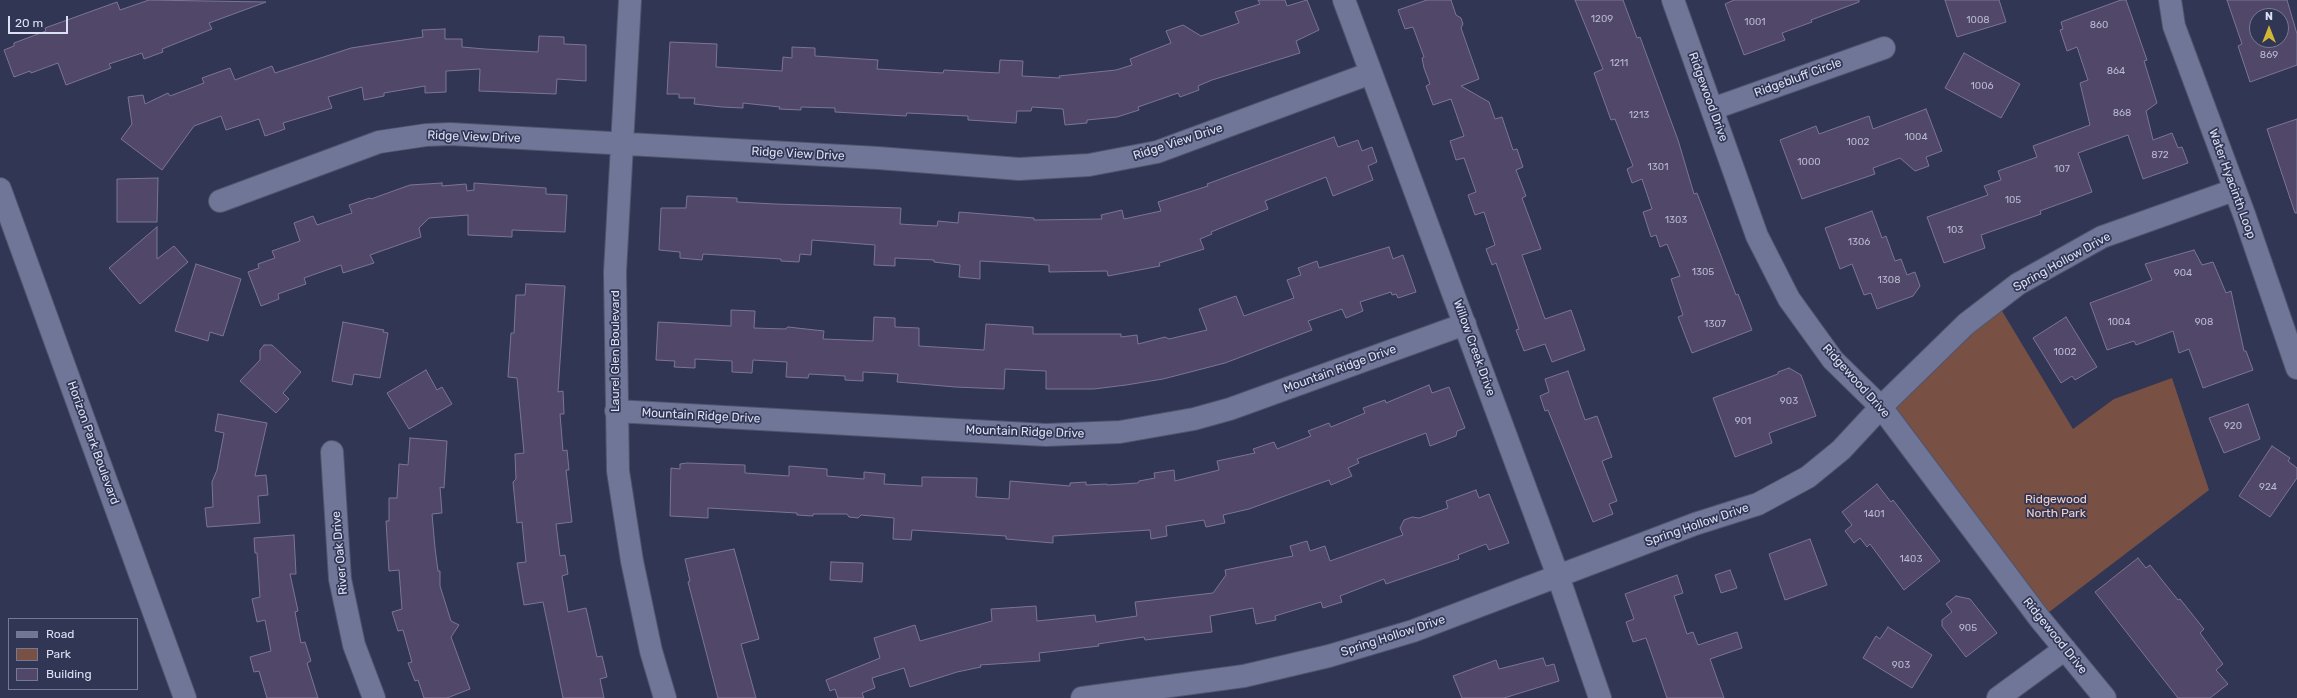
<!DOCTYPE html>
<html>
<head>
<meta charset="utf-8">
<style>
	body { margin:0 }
	#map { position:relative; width:2297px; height:698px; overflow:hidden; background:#313654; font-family:Rubik,sans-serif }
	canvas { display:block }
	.legend { position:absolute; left:8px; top:618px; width:130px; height:72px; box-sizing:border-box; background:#313654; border:1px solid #757a94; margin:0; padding:5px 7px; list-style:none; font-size:12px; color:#dce0f4 }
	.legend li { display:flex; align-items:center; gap:8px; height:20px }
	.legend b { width:20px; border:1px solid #757a94 }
	.north { position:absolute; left:2249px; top:8px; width:40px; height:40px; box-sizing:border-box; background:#313654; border:1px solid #757a94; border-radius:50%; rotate:0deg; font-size:11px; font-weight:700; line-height:16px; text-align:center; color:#dce0f4 }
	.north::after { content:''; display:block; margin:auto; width:14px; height:18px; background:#d2b635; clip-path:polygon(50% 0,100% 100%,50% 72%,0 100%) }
	.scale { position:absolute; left:8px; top:16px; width:60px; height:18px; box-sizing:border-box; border:2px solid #dce0f4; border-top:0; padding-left:5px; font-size:12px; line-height:14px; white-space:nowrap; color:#dce0f4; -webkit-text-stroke:3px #313654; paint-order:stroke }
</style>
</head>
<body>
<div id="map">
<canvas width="2297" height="698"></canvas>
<ul class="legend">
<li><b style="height:5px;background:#707698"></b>Road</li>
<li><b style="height:11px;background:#795044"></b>Park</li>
<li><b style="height:11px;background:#514869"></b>Building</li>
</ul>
<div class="north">N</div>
<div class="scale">20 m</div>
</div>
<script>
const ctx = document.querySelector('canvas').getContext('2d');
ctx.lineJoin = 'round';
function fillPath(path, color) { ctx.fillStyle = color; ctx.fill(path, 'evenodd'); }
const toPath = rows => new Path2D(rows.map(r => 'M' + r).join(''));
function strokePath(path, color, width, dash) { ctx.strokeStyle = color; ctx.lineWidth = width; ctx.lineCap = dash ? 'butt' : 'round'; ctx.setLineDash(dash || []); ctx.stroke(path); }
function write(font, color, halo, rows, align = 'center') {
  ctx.font = font + ' Rubik,sans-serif'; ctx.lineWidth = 3.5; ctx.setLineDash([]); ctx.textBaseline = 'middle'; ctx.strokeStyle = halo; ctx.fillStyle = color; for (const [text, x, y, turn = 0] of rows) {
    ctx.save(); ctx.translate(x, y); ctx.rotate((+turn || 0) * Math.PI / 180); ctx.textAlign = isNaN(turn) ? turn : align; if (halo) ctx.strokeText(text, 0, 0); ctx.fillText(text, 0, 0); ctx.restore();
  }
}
const green = toPath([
	[1996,301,2073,429,2114,399,2172,378,2209,490,2040,619,1881,407]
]);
const building = toPath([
	[149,0,266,2,209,23,212,29,162,49,163,52,144,59,142,53,109,64,111,68,66,85,58,63,31,73,30,71,14,77,4,50,14,46,14,43,46,31,45,28,117,2,120,10,149,0],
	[1258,0,1285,0,1287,6,1307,0,1319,30,1296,41,1300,53,1212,80,1198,86,1199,90,1180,97,1178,93,1138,107,1139,110,1117,117,1087,120,1087,123,1065,125,1063,109,1032,107,1031,111,1017,111,1016,123,968,120,968,116,907,113,906,116,835,112,835,108,801,107,801,110,779,109,780,107,743,103,743,108,722,107,694,104,695,98,679,98,679,94,667,94,670,42,717,44,716,67,782,71,783,57,792,58,792,47,815,48,815,56,878,60,877,69,943,73,944,70,999,73,1000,60,1023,61,1022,76,1060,78,1059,76,1116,70,1132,65,1130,59,1171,43,1166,31,1183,25,1201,36,1239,23,1235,12,1260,4,1258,0],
	[1427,0,1451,0,1456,15,1461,18,1463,24,1461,28,1479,79,1461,86,1489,102,1495,119,1502,117,1513,150,1517,149,1523,167,1516,170,1526,196,1522,198,1541,249,1522,255,1545,319,1571,310,1585,350,1552,362,1545,344,1524,351,1516,330,1519,329,1496,263,1492,265,1486,249,1495,245,1484,212,1475,215,1468,195,1476,192,1464,158,1456,160,1450,141,1464,136,1451,99,1433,105,1426,86,1430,84,1424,68,1422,58,1424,57,1413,27,1405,29,1398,10,1427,0],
	[1575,0,1623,0,1637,38,1640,37,1678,140,1694,194,1697,193,1736,295,1738,294,1752,330,1692,353,1678,317,1683,315,1671,279,1680,276,1667,244,1660,247,1656,235,1651,237,1643,212,1652,209,1642,179,1632,183,1627,169,1633,166,1615,119,1611,120,1594,73,1603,69,1575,0],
	[1734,0,1859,0,1859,2,1811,20,1812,22,1782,33,1785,40,1744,55,1725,4,1734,0],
	[1945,0,1999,0,2006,22,1957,37,1945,0],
	[2121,0,2126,0,2147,60,2144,61,2157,103,2146,111,2153,140,2172,133,2178,148,2182,147,2188,163,2143,179,2128,135,2078,153,2092,192,2040,211,2041,214,1981,235,1985,248,1944,263,1927,217,1988,195,1984,186,2001,180,1998,171,2037,157,2033,146,2090,125,2080,83,2088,80,2077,47,2067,51,2060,30,2063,29,2061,22,2121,0],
	[2227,0,2287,0,2297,34,2297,65,2250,82,2238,46,2242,44,2227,0],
	[2257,16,2281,16,2281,40,2257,40,2257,16],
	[445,29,445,39,462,39,462,47,485,49,538,52,539,36,564,37,564,44,586,45,586,81,557,79,556,94,479,91,480,69,446,71,446,92,425,93,425,86,384,93,384,96,364,100,362,87,328,97,332,108,283,123,285,129,265,136,259,119,226,130,221,116,194,126,162,170,121,139,132,124,128,97,143,95,145,104,168,93,170,96,204,83,202,78,230,68,235,80,272,66,275,73,351,48,423,37,422,30,445,29],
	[1964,53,2020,84,2001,118,1945,88,1964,53],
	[1926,109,1942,151,1926,157,1929,166,1915,171,1900,158,1873,168,1875,174,1802,199,1780,140,1816,126,1819,134,1869,116,1873,129,1926,109],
	[2297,119,2297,213,2295,213,2267,129,2297,119],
	[1334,137,1338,147,1358,140,1362,151,1372,147,1377,162,1368,166,1373,180,1333,196,1326,177,1265,201,1268,209,1211,232,1212,234,1200,239,1204,249,1159,263,1160,266,1108,276,1107,271,1049,272,1049,265,980,261,980,279,959,277,960,265,934,262,934,260,895,258,895,266,874,265,875,245,812,240,811,255,800,254,799,262,781,261,781,259,703,254,702,260,680,258,680,252,659,250,661,208,686,208,687,196,737,198,737,202,775,204,901,208,900,224,916,225,937,226,938,221,958,223,959,212,1034,218,1034,220,1102,219,1101,215,1122,210,1124,219,1161,211,1158,202,1208,186,1207,184,1334,137],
	[158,178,157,222,117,222,117,179,158,178],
	[442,183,442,186,466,184,467,191,474,190,474,183,546,188,546,194,567,195,565,232,512,230,512,237,468,235,468,215,429,218,419,228,421,237,370,255,374,263,343,273,341,265,304,278,306,284,278,294,279,299,261,306,248,272,259,268,258,264,275,258,272,251,300,241,294,223,313,216,317,225,352,213,349,205,370,198,371,199,410,185,442,183],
	[1872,211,1882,238,1886,236,1895,261,1901,259,1907,275,1915,272,1920,286,1913,296,1877,309,1871,293,1864,295,1852,264,1840,269,1825,228,1872,211],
	[157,227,157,259,174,246,188,262,140,304,109,268,157,227],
	[1389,247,1393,259,1403,255,1416,292,1398,298,1396,294,1392,295,1391,292,1360,302,1363,311,1346,318,1342,309,1308,321,1312,330,1225,363,1163,379,1126,385,1094,389,1046,389,1046,371,1005,369,1004,389,955,387,897,382,898,374,863,372,863,381,845,380,845,376,809,374,808,378,786,377,787,362,753,360,752,373,732,372,732,361,695,359,695,368,674,367,675,361,656,360,658,322,731,326,731,310,755,311,754,328,785,329,788,327,824,331,823,339,873,341,874,317,895,318,895,327,919,328,919,346,984,350,986,324,1033,327,1033,334,1121,334,1121,337,1137,335,1138,344,1165,337,1169,339,1207,330,1199,309,1236,296,1244,316,1294,298,1287,280,1301,275,1298,268,1317,261,1319,268,1389,247],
	[2194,250,2202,265,2213,262,2226,293,2231,291,2244,351,2246,351,2253,370,2203,388,2189,349,2179,353,2173,331,2136,345,2134,341,2107,350,2090,303,2152,280,2145,264,2194,250],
	[196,264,241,279,223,336,210,332,208,341,175,331,196,264],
	[526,284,565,286,558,392,563,391,564,414,560,414,563,451,567,450,569,470,566,470,572,522,556,524,560,556,565,555,568,574,562,576,568,612,586,608,597,657,602,656,607,677,600,679,604,698,563,698,543,602,524,605,517,563,526,562,522,522,517,523,513,482,516,479,515,454,524,453,517,378,508,377,511,333,514,333,516,295,525,295,526,284],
	[2066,317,2097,367,2075,380,2072,376,2061,383,2033,338,2066,317],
	[343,322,384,330,383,332,388,333,380,378,354,374,352,385,332,381,343,322],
	[264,345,272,345,301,372,283,393,289,399,276,413,240,381,260,360,260,350,264,345],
	[1789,368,1801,375,1816,416,1769,433,1772,443,1735,457,1713,398,1778,374,1778,372,1789,368],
	[426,370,437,390,442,387,452,404,409,429,387,393,426,370],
	[1568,371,1585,420,1597,416,1612,457,1602,461,1617,501,1609,504,1613,514,1593,522,1548,410,1545,411,1540,396,1549,392,1545,379,1568,371],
	[1429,385,1432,393,1449,387,1465,428,1457,431,1456,436,1430,446,1426,433,1357,459,1359,463,1348,468,1352,476,1331,485,1329,480,1249,509,1223,515,1225,523,1206,527,1204,520,1166,526,1167,536,1151,539,1150,530,1053,536,1053,543,1006,539,1006,536,912,530,911,540,893,539,894,518,861,515,858,518,849,517,847,514,813,514,813,516,797,515,797,513,708,508,708,518,670,516,671,468,680,469,680,464,687,463,745,465,745,473,789,476,789,466,827,469,827,476,864,479,864,472,885,474,884,484,922,486,922,477,977,478,976,497,1009,499,1010,481,1070,486,1070,483,1086,482,1086,485,1107,484,1107,485,1138,483,1139,481,1155,478,1154,473,1174,470,1175,481,1219,470,1217,461,1255,453,1253,449,1274,442,1277,449,1311,436,1308,431,1329,423,1331,427,1365,413,1363,408,1385,400,1386,403,1429,385],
	[2248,404,2260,439,2224,453,2209,418,2248,404],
	[218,414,267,423,255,476,266,475,268,495,258,496,260,523,207,527,205,508,213,507,212,482,217,470,224,433,215,431,218,414],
	[410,438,447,441,444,488,440,487,442,513,432,514,435,548,438,571,440,571,440,586,451,621,459,625,451,637,470,689,447,698,424,698,418,680,415,681,408,663,412,662,403,630,398,631,392,612,402,609,399,570,389,571,386,521,389,521,389,498,397,498,399,464,408,465,410,438],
	[2272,446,2290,458,2288,461,2297,468,2297,478,2270,517,2239,496,2272,446],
	[1877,484,1891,502,1893,500,1940,561,1904,590,1870,544,1867,547,1860,538,1854,543,1845,531,1852,525,1842,512,1877,484],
	[1476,490,1479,498,1489,494,1509,543,1489,550,1486,544,1458,555,1459,559,1386,584,1384,579,1340,596,1342,602,1323,608,1321,602,1275,616,1276,620,1256,624,1253,608,1210,616,1212,632,1145,640,1144,637,1098,644,1099,646,1039,653,1040,661,980,665,981,667,957,672,910,687,904,668,872,678,875,688,862,693,864,698,838,698,835,689,830,691,826,680,880,658,874,638,915,625,920,641,992,621,991,609,1036,606,1037,621,1095,615,1096,622,1137,616,1135,602,1213,593,1226,575,1225,570,1293,556,1290,546,1307,541,1310,551,1325,546,1330,561,1403,535,1400,528,1404,520,1412,517,1419,518,1448,508,1446,501,1476,490],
	[294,535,296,574,290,574,298,611,295,612,301,643,305,642,311,661,307,663,318,698,267,698,259,671,254,672,250,657,271,651,265,620,257,622,252,599,260,597,257,553,255,553,254,538,294,535],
	[1810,539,1827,585,1785,600,1769,554,1810,539],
	[734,549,759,639,741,644,756,698,718,698,688,582,690,581,685,559,734,549],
	[2138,558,2146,568,2150,565,2178,600,2180,599,2204,629,2200,633,2223,664,2216,670,2228,684,2210,698,2178,698,2095,592,2138,558],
	[831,562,863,563,862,582,830,580,831,562],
	[1730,570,1737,588,1721,593,1715,575,1730,570],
	[1677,575,1683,593,1674,596,1687,634,1693,632,1698,645,1737,632,1742,648,1710,659,1724,698,1667,698,1646,638,1633,642,1626,622,1634,619,1625,594,1677,575],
	[1956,596,1970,599,1997,633,1966,657,1942,626,1942,620,1952,612,1946,604,1956,596],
	[1888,627,1932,655,1912,688,1863,658,1876,636,1880,639,1888,627],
	[1543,658,1546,666,1554,664,1559,681,1504,698,1462,698,1453,676,1496,660,1499,669,1543,658]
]);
const minor = toPath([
	[630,0,615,272,618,471,632,561,651,651,665,698],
	[1344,0,1558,576,1600,698],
	[1673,0,1757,236,1789,299,1833,360,1881,407,2040,619,2105,698],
	[2170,0,2174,26,2244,214,2297,368],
	[1712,109,1884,48],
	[220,201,379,142,426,135,450,134,878,158,1019,169,1089,165,1157,152,1371,73],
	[616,411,1046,435,1120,432,1194,419,1230,409,1465,324],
	[332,452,340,579,354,645,374,698],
	[1082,698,1244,676,1329,656,1413,631,1695,524,1758,504,1808,477,1841,450,1881,407,1966,324,2018,284,2102,237,2234,190],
	[1998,698,2065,649]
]);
const tertiary = toPath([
	[0,189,185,698]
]);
const numberNames = [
	["1209",1602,19],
	["1008",1978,20],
	["1001",1755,22],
	["860",2099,25],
	["869",2269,55],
	["1211",1619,63],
	["864",2116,71],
	["1006",1982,86],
	["868",2122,113],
	["1213",1639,115],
	["1004",1916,137],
	["1002",1858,142],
	["872",2160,155],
	["1000",1809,162],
	["1301",1658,167],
	["107",2062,169],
	["105",2013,200],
	["1303",1676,220],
	["103",1955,230],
	["1306",1859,242],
	["1305",1703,272],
	["904",2183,273],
	["1308",1889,280],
	["1004",2119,322],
	["908",2204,322],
	["1307",1715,324],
	["1002",2065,352],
	["903",1789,401],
	["901",1743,421],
	["920",2233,426],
	["924",2268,487],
	["1401",1874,514],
	["1403",1911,559],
	["905",1968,628],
	["903",1901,665]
];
const streetNames = [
	["Ridgebluff Circle",1798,78,-20],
	["Ridgewood Drive",1708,97,70],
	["Ridge View Drive",474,137,2],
	["Ridge View Drive",1178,142,-18],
	["Ridge View Drive",798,154,3],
	["Water Hyacinth Loop",2232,184,70],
	["Spring Hollow Drive",2062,262,-29],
	["Willow Creek Drive",1474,348,70],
	["Laurel Glen Boulevard",616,351,-90],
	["Mountain Ridge Drive",1340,369,-20],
	["Ridgewood Drive",1856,381,48],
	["Mountain Ridge Drive",701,416,3],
	["Mountain Ridge Drive",1025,432,2],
	["Horizon Park Boulevard",93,443,70],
	["Spring Hollow Drive",1697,525,-19],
	["River Oak Drive",340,553,-95],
	["Spring Hollow Drive",1393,636,-18],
	["Ridgewood Drive",2055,636,51]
];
const parkNames = [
	["Ridgewood",2056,500],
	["North Park",2056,514]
];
fillPath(green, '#795044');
fillPath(building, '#514869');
strokePath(building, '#7c7496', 1);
strokePath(minor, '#50546d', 24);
strokePath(tertiary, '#50546d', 24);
strokePath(minor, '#707698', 22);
strokePath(tertiary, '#707698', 22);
write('10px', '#b9bad1', null, numberNames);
write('12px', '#dce0f4', '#313654', streetNames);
write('12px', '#f4cfc5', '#313654', parkNames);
</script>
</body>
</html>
